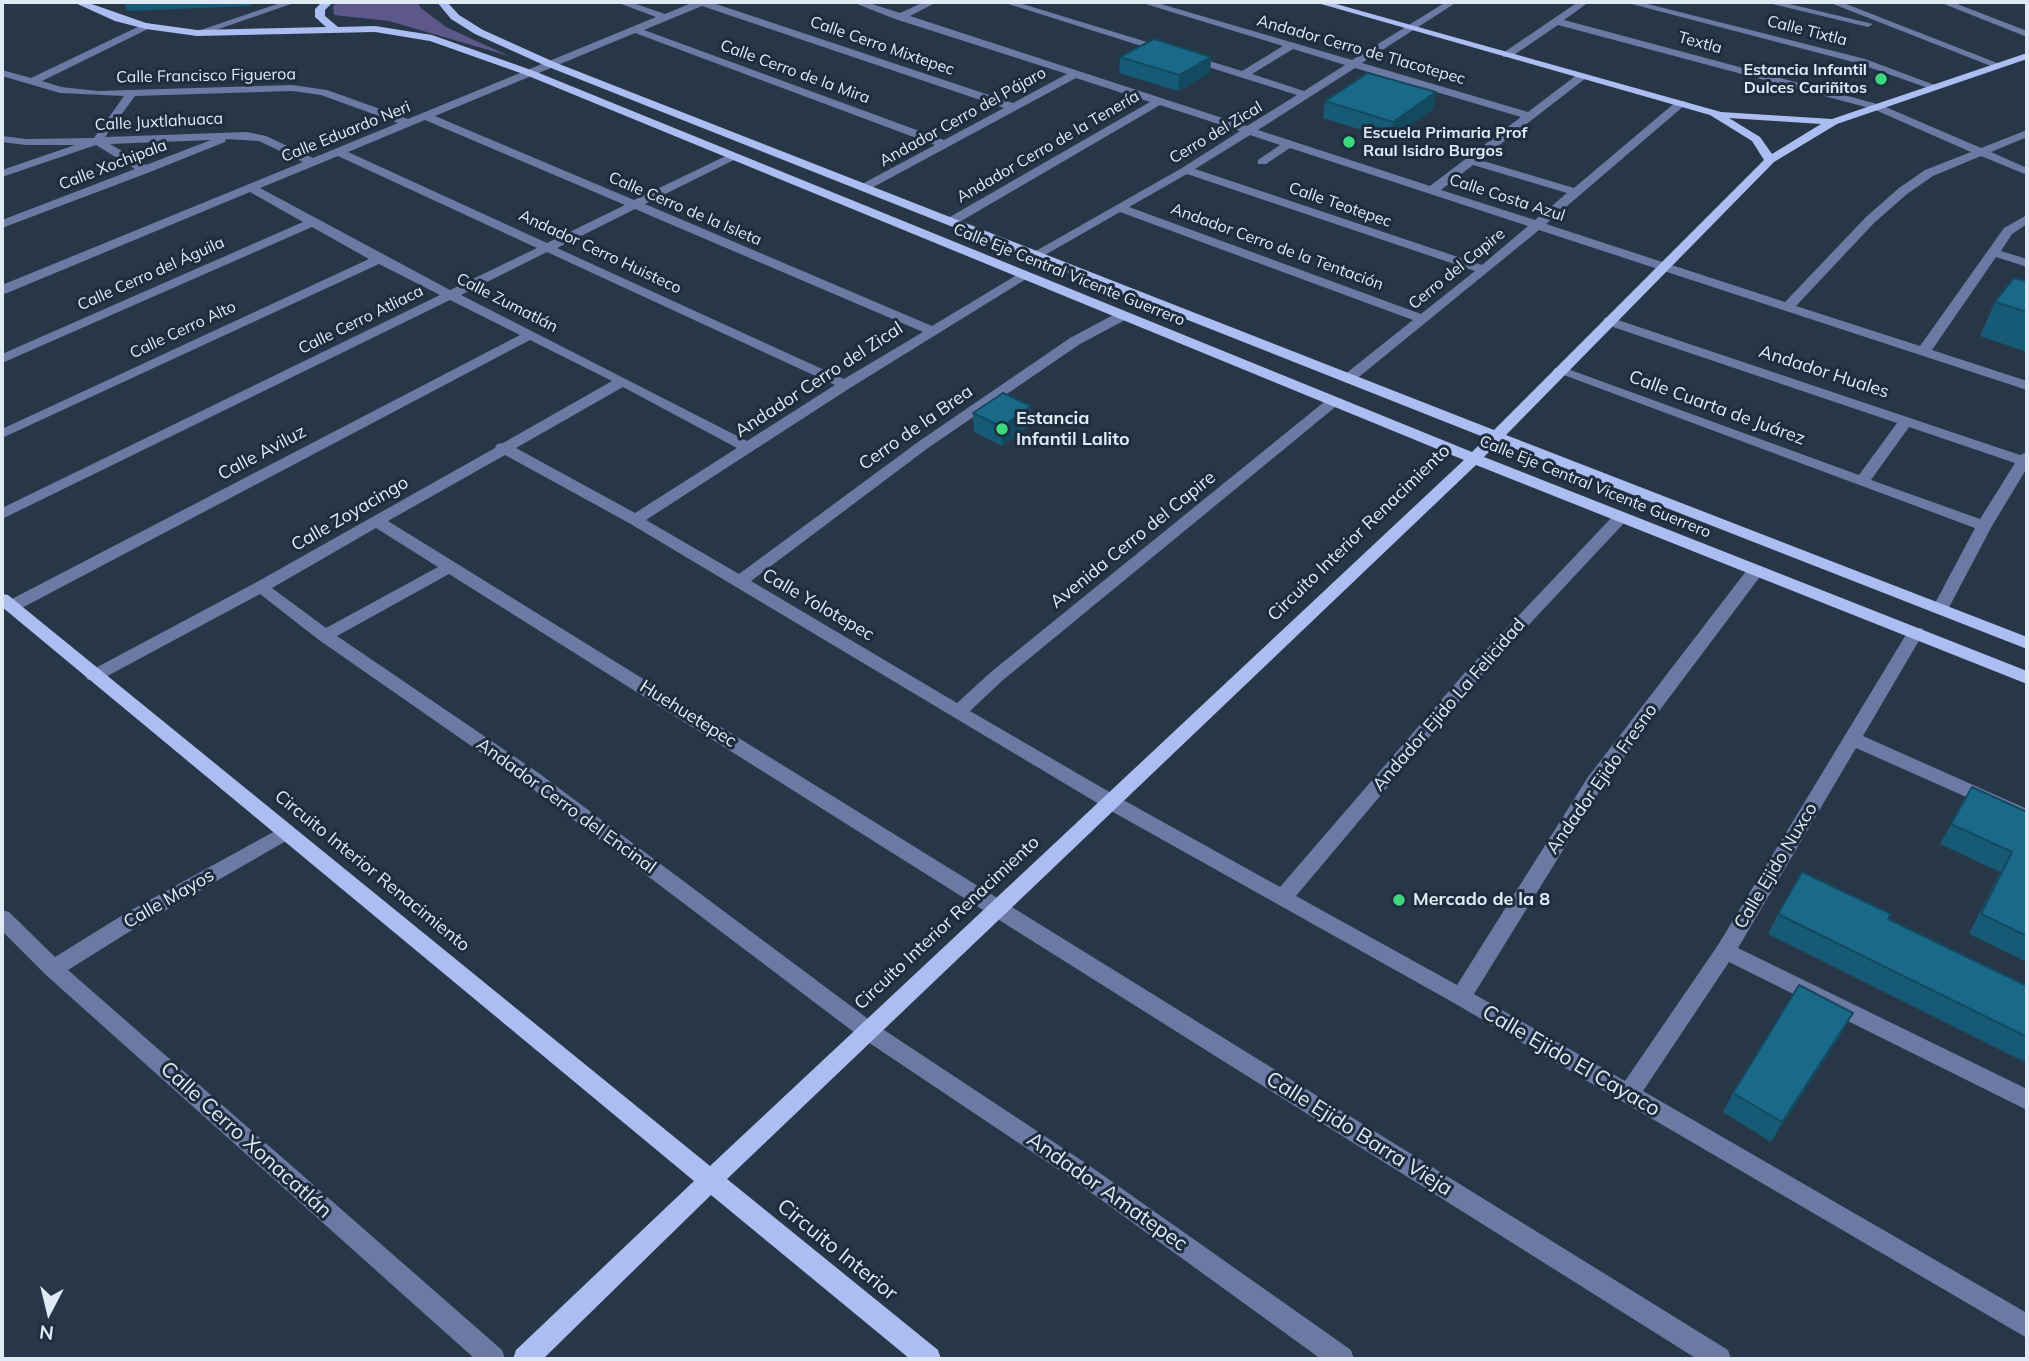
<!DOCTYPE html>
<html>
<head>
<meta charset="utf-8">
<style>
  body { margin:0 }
  #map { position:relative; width:2029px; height:1361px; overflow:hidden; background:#283748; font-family:Mulish,sans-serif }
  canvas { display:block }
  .frame { position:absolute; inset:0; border:4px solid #e0eaf5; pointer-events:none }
  .north { position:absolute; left:14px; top:1277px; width:70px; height:70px; -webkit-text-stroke:5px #1e2d3d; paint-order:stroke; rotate:187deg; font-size:19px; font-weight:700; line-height:28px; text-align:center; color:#e0eaf5 }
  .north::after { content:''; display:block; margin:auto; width:24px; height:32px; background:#e0eaf5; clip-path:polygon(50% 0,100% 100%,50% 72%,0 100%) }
</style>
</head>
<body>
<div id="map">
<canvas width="2029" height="1361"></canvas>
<div class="frame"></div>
<div class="north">N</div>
</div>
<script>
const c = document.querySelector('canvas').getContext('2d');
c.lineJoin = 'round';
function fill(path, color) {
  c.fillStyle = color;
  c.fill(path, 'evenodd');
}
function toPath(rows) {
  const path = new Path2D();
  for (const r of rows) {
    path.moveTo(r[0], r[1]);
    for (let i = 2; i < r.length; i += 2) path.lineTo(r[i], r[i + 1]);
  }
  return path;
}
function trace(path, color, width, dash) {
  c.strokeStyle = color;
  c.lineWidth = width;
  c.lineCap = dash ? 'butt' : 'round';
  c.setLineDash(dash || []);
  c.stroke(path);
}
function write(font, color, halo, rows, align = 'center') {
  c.font = font + ' Mulish,sans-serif';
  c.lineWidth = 6;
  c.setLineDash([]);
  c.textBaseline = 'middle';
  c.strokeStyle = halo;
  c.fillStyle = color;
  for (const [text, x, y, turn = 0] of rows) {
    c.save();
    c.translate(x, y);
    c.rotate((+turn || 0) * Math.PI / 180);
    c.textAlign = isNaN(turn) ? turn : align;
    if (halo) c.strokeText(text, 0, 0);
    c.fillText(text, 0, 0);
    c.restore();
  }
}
const green = toPath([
  [338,2,417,2,421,8,446,27,509,56,389,21,334,15,333,6]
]);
const minor = toPath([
  [283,2,297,2,201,35,192,33,283,2],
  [616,2,630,2,665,14,694,2,710,2,1013,103,1067,74,895,19,852,2,866,2,900,13,924,2,937,2,910,16,1247,126,1297,95,1002,2,1016,2,1242,71,1283,46,1139,2,1154,2,1352,60,1446,2,1457,2,1362,63,1528,112,1578,74,1586,74,1586,78,1480,160,1574,188,1677,101,1685,101,1685,105,1546,224,1785,302,1866,217,1899,188,1925,170,1971,152,1873,109,1558,25,1511,57,1503,57,1503,53,1578,2,1589,2,1564,20,1881,105,1981,148,2027,130,2027,137,1991,152,2027,168,2027,175,1981,156,1933,176,1907,194,1874,223,1796,306,1920,346,2004,228,2027,215,2027,224,2012,234,2001,251,2027,259,2027,267,1996,257,1932,350,2027,381,2027,390,1539,230,1354,381,1344,381,1344,375,1413,320,1120,212,1038,259,1028,259,1027,256,1182,168,1240,131,1160,105,956,224,948,224,948,218,1150,102,1076,78,866,191,862,190,862,184,935,145,635,33,435,116,634,200,730,154,738,154,738,158,645,204,932,326,1020,273,1030,273,1031,276,850,388,646,520,739,574,918,442,1070,338,1117,313,1127,313,1127,319,1080,344,928,448,751,581,957,703,991,672,1329,398,1339,398,1341,401,1339,404,1003,680,970,711,1118,797,1280,887,1468,669,1614,515,1626,515,1628,518,1626,521,1480,677,1296,896,1457,985,1588,777,1750,566,1762,566,1764,570,1762,574,1602,787,1474,994,1625,1081,1718,945,1910,628,1922,628,1924,632,1863,736,2027,809,2027,824,1856,748,1738,948,2027,1089,2027,1110,1729,962,1643,1091,2027,1313,2027,1338,1454,1003,1104,807,629,523,505,455,388,521,1728,1350,1731,1359,1697,1359,449,574,337,636,540,774,875,1024,1087,1164,1351,1350,1354,1359,1321,1359,1071,1178,859,1036,526,784,319,640,260,594,100,680,88,680,85,676,88,672,255,583,495,448,497,444,503,443,612,381,530,340,18,610,6,610,4,606,6,602,520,335,450,300,2,519,2,508,440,295,379,264,2,438,2,429,369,259,312,227,2,363,2,354,303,222,250,192,7,293,2,294,2,285,303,162,259,141,226,139,225,142,150,172,2,228,2,220,135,169,96,145,2,177,2,170,75,145,26,145,2,142,2,136,26,139,94,138,124,96,60,93,2,76,2,70,31,78,146,23,150,24,150,28,42,81,61,87,98,91,292,85,327,90,408,119,656,17,616,2],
  [702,6,1004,108,944,140,644,30,702,6],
  [1293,49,1345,65,1304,91,1252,74,1293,49],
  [1355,68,1521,117,1430,186,1258,130,1355,68],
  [292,91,321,95,398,123,313,158,266,136,247,132,105,137,135,96,292,91],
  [425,120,625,205,547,243,348,152,425,120],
  [1250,135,1280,145,1258,160,1258,164,1266,164,1290,148,1528,226,1482,265,1195,169,1250,135],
  [211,140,146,165,110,144,211,140],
  [338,156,537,248,450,290,260,188,338,156],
  [1473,165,1567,193,1535,220,1441,190,1473,165],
  [1187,174,1475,271,1421,314,1129,207,1187,174],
  [635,209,923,332,844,379,557,248,635,209],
  [547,252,835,385,747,441,461,295,547,252],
  [623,387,737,448,635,513,516,448,623,387],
  [376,528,438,567,326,628,272,588,376,528],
  [1624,2,1640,2,1865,59,1940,87,1931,89,1857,63,1624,2],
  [1764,2,1781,2,1873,24,1868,27,1764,2],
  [1828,2,1841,2,2005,66,1996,68,1828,2],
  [1939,2,1952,2,2027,31,2027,37,1939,2],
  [1609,317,2020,455,2027,452,2027,468,1992,526,1946,613,1940,614,1932,609,1975,528,1553,371,1555,368,1565,368,1859,475,1897,423,1604,324,1604,318,1609,317],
  [1909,427,2015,463,1980,519,1871,480,1909,427],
  [286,825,293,827,296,832,293,837,140,925,68,970,502,1350,505,1359,475,1359,46,975,2,931,2,910,9,912,55,957,126,913,286,825]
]);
const major = toPath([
  [73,2,86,2,146,23,197,30,326,27,315,17,315,9,322,2,333,2,325,10,325,16,338,27,375,26,432,35,534,71,1472,452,1486,438,546,66,475,34,451,19,437,2,447,2,459,15,483,30,554,62,1494,430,1764,160,1752,141,1710,115,1314,2,1329,2,1721,112,1832,119,2027,53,2027,59,1837,124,1774,162,1506,435,2027,637,2027,649,1498,442,1484,457,2027,671,2027,684,1476,465,727,1179,938,1350,941,1359,910,1359,711,1195,543,1359,513,1359,516,1350,694,1181,2,607,2,594,8,595,710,1166,1464,460,526,75,430,41,375,32,197,36,146,29,115,21,73,2],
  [1729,118,1821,124,1772,154,1760,137,1729,118]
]);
const wall = toPath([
  [124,2,254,2,250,6,127,11],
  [1120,57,1211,57,1210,73,1178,91,1119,73],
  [1436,92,1433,109,1391,139,1323,118,1325,101],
  [2027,282,2027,352,1980,336,1995,302],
  [1031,406,1031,425,1002,446,974,432,973,413],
  [1972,787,2027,812,2027,962,1969,934,2000,872,1940,844],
  [1778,914,1888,919,2027,986,2027,1063,1768,934],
  [1842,1033,1771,1142,1723,1112,1733,1093]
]);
const shadedWall = toPath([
  [1211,57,1210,73,1178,91,1179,75],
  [1436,92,1433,109,1391,139,1393,122],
  [1031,406,1031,425,1002,446,1002,427],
  [1853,1013,1842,1033,1771,1142,1782,1122]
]);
const building = toPath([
  [1154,39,1211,57,1179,75,1120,57,1154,39],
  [1368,73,1436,92,1393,122,1325,101,1368,73],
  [2014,278,2027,282,2027,312,1995,302,2014,278],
  [1003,393,1031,406,1002,427,973,413,1003,393],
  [1972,787,2027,812,2027,936,1981,914,2012,852,1951,824,1972,787],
  [1802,872,1891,914,1888,919,2027,986,2027,1037,1778,914,1802,872],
  [1799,985,1853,1013,1782,1122,1733,1093,1799,985]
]);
const markers = [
  [1881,79,7,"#3dd77e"],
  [1349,142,7,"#3dd77e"],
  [1002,429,7,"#3dd77e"],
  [1399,900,7,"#3dd77e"]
];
const farStreetnames = [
  ["Calle Tixtla",1807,31,14],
  ["Textla",1700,43,15],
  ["Calle Cerro Mixtepec",882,46,19],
  ["Andador Cerro de Tlacotepec",1361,50,16],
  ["Calle Cerro de la Mira",795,72,20],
  ["Calle Francisco Figueroa",206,76,-1],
  ["Andador Cerro del Pájaro",963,117,-29],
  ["Calle Juxtlahuaca",159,122,-3],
  ["Calle Eduardo Neri",346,132,-22],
  ["Cerro del Zical",1216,133,-31],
  ["Andador Cerro de la Tenería",1048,147,-30],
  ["Calle Xochipala",113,165,-21],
  ["Calle Costa Azul",1507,198,18],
  ["Calle Teotepec",1340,205,19],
  ["Calle Cerro de la Isleta",685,209,23],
  ["Andador Cerro de la Tentación",1277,247,20],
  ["Andador Cerro Huisteco",600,252,25],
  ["Cerro del Capire",1457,269,-39],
  ["Calle Cerro del Águila",151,274,-24],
  ["Calle Eje Central Vicente Guerrero",1069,275,22],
  ["Calle Zumatlán",507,303,27],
  ["Calle Cerro Atliaca",361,320,-26],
  ["Calle Cerro Alto",183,330,-25],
  ["Calle Eje Central Vicente Guerrero",1595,487,22]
];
const farPoinames = [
  ["Estancia Infantil",1867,70],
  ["Dulces Cariñitos",1867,88],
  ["Escuela Primaria Prof",1363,133,"left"],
  ["Raul Isidro Burgos",1363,151,"left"]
];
const streetNames = [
  ["Andador Huales",1824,372,18],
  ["Andador Cerro del Zical",819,380,-33],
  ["Calle Cuarta de Juárez",1717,408,20],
  ["Cerro de la Brea",916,428,-35],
  ["Calle Aviluz",262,453,-28],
  ["Calle Zoyacingo",350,514,-30],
  ["Circuito Interior Renacimiento",1359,533,-44],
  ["Avenida Cerro del Capire",1133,540,-39],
  ["Calle Yolotepec",818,605,30],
  ["Andador Ejido La Felicidad",1449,705,-49],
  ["Huehuetepec",688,714,32],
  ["Andador Ejido Fresno",1602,779,-55],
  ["Andador Cerro del Encinal",566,806,36],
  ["Calle Ejido Nuxco",1776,866,-59],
  ["Circuito Interior Renacimiento",372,871,39],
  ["Calle Mayos",169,899,-30],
  ["Circuito Interior Renacimiento",947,923,-43]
];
const poiNames = [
  ["Estancia",1016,419],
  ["Infantil Lalito",1016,440],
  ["Mercado de la 8",1413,900]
];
const nearStreetnames = [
  ["Calle Ejido El Cayaco",1571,1061,30],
  ["Calle Ejido Barra Vieja",1359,1134,32],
  ["Calle Cerro Xonacatlán",246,1140,42],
  ["Andador Amatepec",1107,1192,35],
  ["Circuito Interior",837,1250,39]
];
fill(green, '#5e578a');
fill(minor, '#6b79a3');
fill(major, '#acbef1');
fill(wall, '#175a76');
fill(shadedWall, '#134a60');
fill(building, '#1b6989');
trace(building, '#134a60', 2);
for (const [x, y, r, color] of markers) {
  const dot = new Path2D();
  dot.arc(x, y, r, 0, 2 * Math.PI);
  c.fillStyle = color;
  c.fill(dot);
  trace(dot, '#1e2d3d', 2.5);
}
write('16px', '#e0eaf5', '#1e2d3d', farStreetnames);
write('bold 16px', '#e0eaf5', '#1e2d3d', farPoinames, 'right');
write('18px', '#e0eaf5', '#1e2d3d', streetNames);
write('bold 18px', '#e0eaf5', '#1e2d3d', poiNames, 'left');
write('21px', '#e0eaf5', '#1e2d3d', nearStreetnames);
</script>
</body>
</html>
